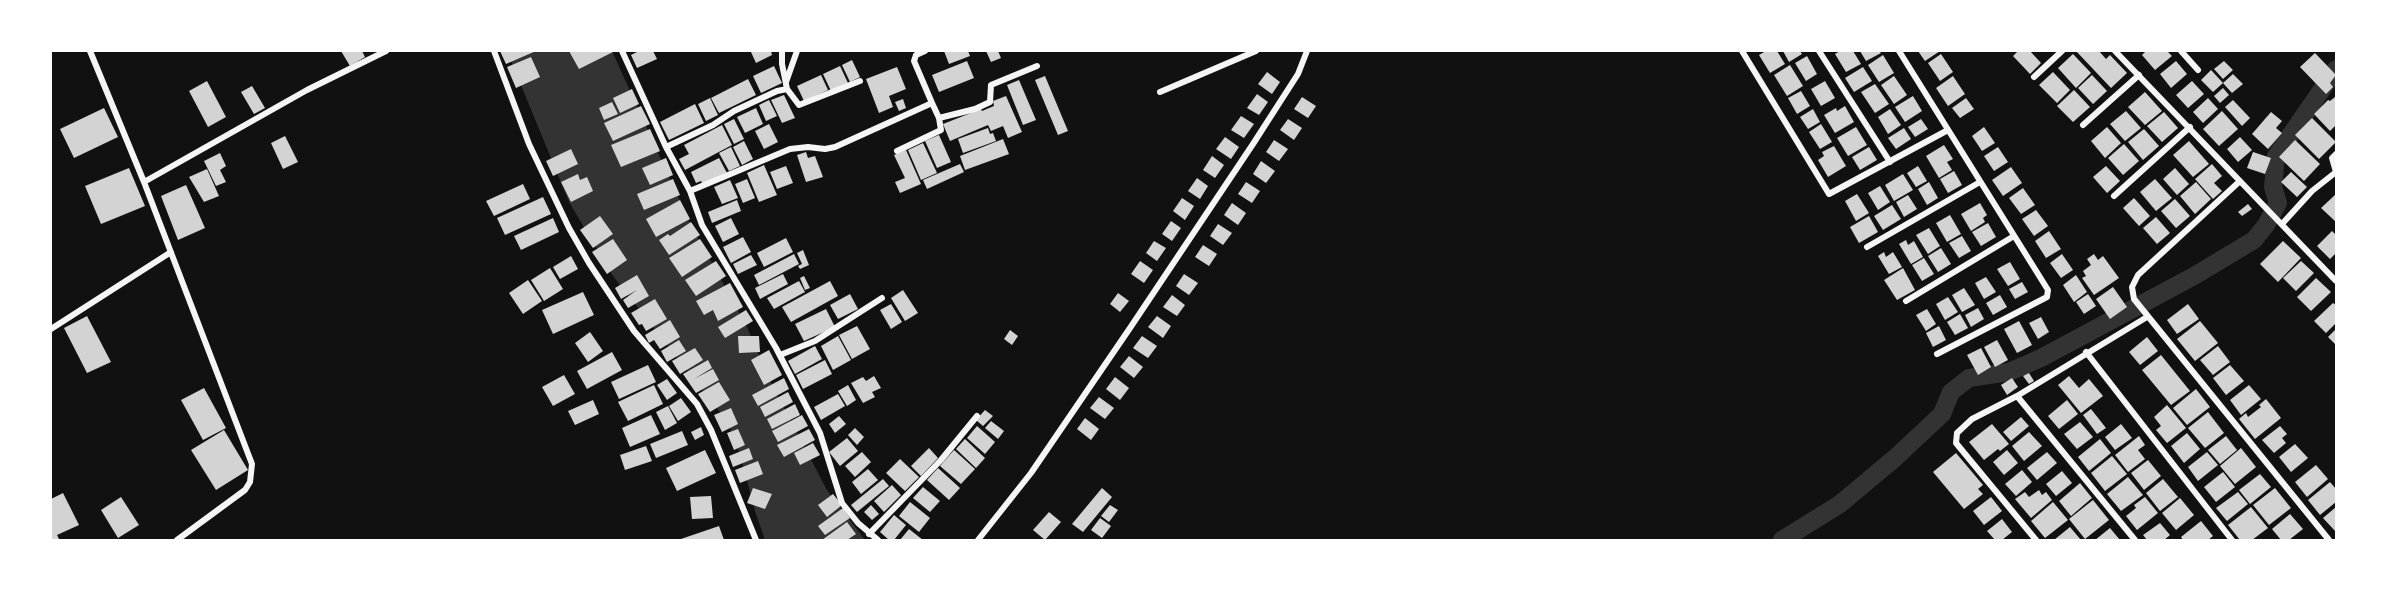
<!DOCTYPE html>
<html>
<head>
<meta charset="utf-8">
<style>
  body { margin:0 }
  #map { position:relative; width:2387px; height:591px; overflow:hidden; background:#111; font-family:"Space Grotesk",sans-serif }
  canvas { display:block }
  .frame { position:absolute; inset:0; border:52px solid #fff; pointer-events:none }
</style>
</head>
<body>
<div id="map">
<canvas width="2387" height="591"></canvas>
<div class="frame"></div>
</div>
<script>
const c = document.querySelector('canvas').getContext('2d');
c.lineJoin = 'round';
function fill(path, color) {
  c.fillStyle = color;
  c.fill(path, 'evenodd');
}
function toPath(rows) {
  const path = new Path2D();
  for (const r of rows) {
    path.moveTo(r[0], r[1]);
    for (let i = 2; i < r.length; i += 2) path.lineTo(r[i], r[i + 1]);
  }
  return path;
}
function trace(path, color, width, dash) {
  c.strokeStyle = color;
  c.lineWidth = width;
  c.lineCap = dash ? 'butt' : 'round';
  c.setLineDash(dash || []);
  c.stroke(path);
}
const water = toPath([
  [507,51,612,51,689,221,747,327,772,385,827,490,865,540,765,540,755,511,740,454,727,421,613,276,569,202]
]);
const canal = toPath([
  [1782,540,1840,504,1895,458,1942,414,1951,392,1969,378,2009,372,2041,358,2194,276,2254,240,2266,225,2278,203,2273,187,2276,156,2336,69]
]);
const building = toPath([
  [341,51,362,51,365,57,350,66],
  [500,51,536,51,506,64],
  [569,51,615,51,579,69],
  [639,51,653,51,657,59,637,68,631,55],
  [754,51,771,51,772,55,756,63,751,52],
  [944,51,968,51,970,56,949,64],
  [986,51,998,51,1001,58,991,62],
  [1766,51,1777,51,1785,64,1770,73,1759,55],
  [1783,51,1800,51,1802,54,1789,62],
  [1840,51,1853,51,1861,64,1846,72,1835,54],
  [1860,51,1879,51,1881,53,1866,61],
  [1918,51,1940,51,1925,61],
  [2018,51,2030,51,2041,63,2030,74,2013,56],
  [2076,51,2099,51,2106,59,2110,55,2127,73,2111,88],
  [2146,51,2167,51,2172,56,2155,70,2142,55],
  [2315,53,2336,75,2330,83,2333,87,2326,94,2300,67],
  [1941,54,1953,72,1940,81,1928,63],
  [2073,54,2091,73,2076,88,2058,68],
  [1883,55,1894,73,1879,82,1868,65],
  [1807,56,1817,74,1806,81,1795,63],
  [531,57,540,77,516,88,507,67],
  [852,60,860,77,850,82,842,65],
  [967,61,974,78,939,92,932,75],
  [2176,61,2187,74,2171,88,2160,74],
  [2224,61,2233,70,2223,79,2214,69],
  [1790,65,1803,86,1787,96,1774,75],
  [774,66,782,83,761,93,753,76],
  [840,66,848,83,831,91,823,74],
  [897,67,906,89,889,96,893,107,879,113,866,79],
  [1863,67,1872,81,1854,92,1845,78],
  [2211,70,2223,83,2233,74,2243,84,2232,93,2223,83,2213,92,2201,80],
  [1267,72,1280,82,1272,94,1258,84],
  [2053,72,2070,90,2057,103,2039,85],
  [821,75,828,90,804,101,797,86],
  [2092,75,2107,91,2093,104,2078,88],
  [1045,76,1068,131,1058,135,1035,80],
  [1894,76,1907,95,1894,104,1881,85],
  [1953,76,1965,94,1948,106,1936,88],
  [748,79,756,95,719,113,711,98],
  [1019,80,1036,120,1023,125,1007,85],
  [207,81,226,117,208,127,189,91],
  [1825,81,1835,98,1821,106,1811,89],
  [2192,81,2204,94,2188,108,2176,95],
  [1875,84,1889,104,1875,113,1861,92],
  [252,86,265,108,254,114,241,92],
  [2223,88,2229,95,2220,103,2214,96],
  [632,89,639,104,620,113,613,98],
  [2074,90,2090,107,2073,122,2057,106],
  [1801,91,1810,106,1797,114,1788,98],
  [2145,92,2162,111,2145,125,2128,107],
  [1257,94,1268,102,1259,115,1247,108],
  [784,95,795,118,782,123,771,100],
  [1006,96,1022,132,1008,138,1003,126,991,131,988,125,950,141,943,124,981,109,982,111,994,106,993,101],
  [1913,96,1922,111,1905,122,1895,107],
  [1302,97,1316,106,1308,118,1294,109],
  [2335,97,2336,125,2330,131,2314,114,2328,100,2330,101],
  [710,98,718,115,706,121,698,104],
  [1966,98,1974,109,1960,118,1952,108],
  [2208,98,2218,109,2203,123,2193,112],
  [903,99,906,108,899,111,895,102],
  [769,100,777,116,766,121,759,105],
  [2233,100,2250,118,2242,126,2225,107],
  [612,102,618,114,604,120,599,108],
  [695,104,704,123,669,140,660,122],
  [641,106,650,124,613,141,604,123],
  [1845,106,1854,122,1835,133,1824,115,1836,108,1837,111],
  [104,108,118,137,74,158,60,129],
  [756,108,763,124,745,133,737,117],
  [1813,109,1820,122,1808,129,1800,117],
  [1890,109,1901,125,1888,134,1878,117],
  [2126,111,2141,128,2125,141,2110,124],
  [2222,111,2238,129,2219,146,2203,129],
  [2164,112,2178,128,2162,142,2147,126],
  [2271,112,2282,121,2276,128,2282,133,2268,149,2252,134],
  [1241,116,1254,124,1244,138,1231,130],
  [2312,118,2336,142,2319,159,2295,135],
  [734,119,744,139,734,144,724,124],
  [1288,119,1302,128,1294,140,1280,130],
  [1921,119,1928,129,1915,137,1908,127],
  [769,124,778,142,764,149,755,131],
  [1821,124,1832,142,1820,149,1809,132],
  [722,125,732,145,685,170,679,159,689,154,684,145],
  [1856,127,1867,145,1848,156,1837,138],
  [1984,127,1995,143,1982,151,1972,136],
  [2107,127,2121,143,2105,158,2091,141],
  [988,128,990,134,993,133,996,141,963,153,958,139],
  [1904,128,1911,139,1896,149,1888,138],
  [650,129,660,151,621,167,611,145],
  [2144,129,2159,146,2143,160,2128,142],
  [939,135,951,162,937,168,925,141],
  [285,136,298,162,283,169,271,143],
  [1225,137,1239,147,1231,159,1216,149],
  [2240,137,2252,150,2238,162,2227,149],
  [1003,139,1009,154,965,170,960,156],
  [1274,140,1288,149,1279,161,1266,152],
  [2295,140,2320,164,2304,181,2279,157],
  [744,141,753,159,742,165,733,147],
  [2189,141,2209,164,2193,177,2173,155],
  [923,143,937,173,921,180,908,150],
  [2124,144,2139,161,2123,175,2108,158],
  [1944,145,1953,159,1947,162,1952,170,1939,178,1926,156],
  [1834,146,1846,166,1828,177,1818,160,1824,156,1822,152],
  [731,147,740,166,729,171,719,153],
  [1869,147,1877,160,1860,170,1852,157],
  [1998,147,2008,162,1994,171,1984,156],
  [571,149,578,164,553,176,546,161],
  [906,150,921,184,900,193,895,182,905,178,894,155],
  [806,152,808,158,815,156,823,177,806,182,797,155],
  [2253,152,2271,158,2265,174,2247,168],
  [220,153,226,166,220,170,226,182,216,186,204,161],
  [1212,156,1224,165,1215,178,1203,170],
  [666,158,673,175,650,185,642,168],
  [719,158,727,173,703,185,701,181,696,183,691,172],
  [1261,161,1275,171,1266,183,1253,174],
  [960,164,964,172,927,189,923,180],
  [2212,164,2222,176,2214,183,2222,191,2213,199,2195,179],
  [764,165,777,195,759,202,747,173],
  [786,166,793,183,777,189,770,172],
  [1918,166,1927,181,1916,187,1907,173],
  [2106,166,2120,181,2107,193,2093,177],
  [2011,167,2022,183,2003,196,1992,180],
  [129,168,145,206,101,224,85,186],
  [2175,168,2189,184,2177,195,2163,179],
  [207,169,219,196,204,202,189,177],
  [1954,171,1962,185,1948,193,1940,179],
  [2291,172,2307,187,2297,197,2281,182],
  [578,174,580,180,587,177,593,191,571,202,561,182],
  [1903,174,1913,190,1894,201,1885,185],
  [1197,178,1208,186,1200,199,1188,191],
  [673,179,680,195,644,210,637,194],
  [747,179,755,198,743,203,735,184],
  [2155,179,2172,198,2156,211,2140,192],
  [730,180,738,198,722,204,714,187],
  [1246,182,1260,191,1252,203,1238,194],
  [1929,182,1938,198,1927,205,1918,189],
  [2196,182,2211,199,2195,214,2180,196],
  [523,184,530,199,494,216,486,201],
  [186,185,205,228,178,240,161,196],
  [1880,186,1890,202,1878,210,1868,193],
  [2023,188,2035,205,2021,214,2009,198],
  [1857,194,1869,213,1856,221,1845,201],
  [2336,194,2336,222,2321,208],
  [1908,195,1917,209,1904,217,1896,202],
  [543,197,551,214,505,235,497,218],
  [1182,198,1194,206,1185,220,1173,211],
  [2134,198,2150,216,2139,226,2123,208],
  [2175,199,2190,216,2176,228,2161,211],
  [680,200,690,219,656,237,646,219],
  [737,200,741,211,712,223,708,212],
  [1232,203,1246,213,1238,225,1224,215],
  [1980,203,1987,215,1983,218,1985,222,1971,231,1961,214],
  [2248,204,2252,209,2242,216,2238,212],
  [1892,205,1901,219,1883,230,1874,216],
  [2036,210,2048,226,2034,236,2022,219],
  [1950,215,1961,234,1947,242,1936,223],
  [600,216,613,234,593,248,580,230],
  [1869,216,1878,232,1859,243,1850,227],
  [2156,217,2170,233,2157,244,2143,228],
  [553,218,559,232,521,250,514,236],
  [731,218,739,234,723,242,715,226],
  [1171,221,1181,228,1172,241,1162,234],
  [691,222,700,235,669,255,659,240,668,234,670,236],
  [1988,223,1996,237,1981,246,1972,232],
  [1218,224,1232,233,1223,245,1210,236],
  [1929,228,1940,246,1928,254,1916,235],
  [2049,231,2061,249,2046,258,2035,241],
  [2332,231,2336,235,2336,253,2330,259,2317,246],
  [1962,236,1971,251,1959,258,1949,243],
  [743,237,751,252,731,263,723,247],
  [786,238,793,252,764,267,757,253],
  [613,239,627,260,607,274,592,252],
  [700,239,712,257,682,277,669,258],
  [1906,240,1908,245,1914,241,1923,257,1911,264,1899,244],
  [1154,241,1166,248,1157,261,1146,253],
  [2283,241,2301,258,2278,282,2260,264],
  [1203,245,1217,254,1209,266,1195,257],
  [1941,248,1951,264,1938,272,1928,256],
  [803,250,809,265,800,269,798,266,802,264,797,253],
  [1884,252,1886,257,1893,252,1902,267,1889,274,1878,256],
  [794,254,799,264,759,285,754,275],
  [2062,254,2073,270,2061,278,2050,263],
  [2094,254,2098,260,2103,256,2119,278,2094,295,2082,278,2086,276,2083,271,2091,265,2087,259],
  [751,255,757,265,738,274,733,264],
  [571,256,578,269,560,279,553,267],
  [1924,258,1934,274,1922,281,1912,265],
  [716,261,726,276,696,296,685,280],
  [1140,261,1153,270,1144,283,1131,274],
  [2301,261,2314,273,2296,291,2283,278],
  [2010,262,2020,279,2008,286,1997,269],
  [550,268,563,289,544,301,531,280],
  [1903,268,1915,290,1897,300,1884,280],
  [783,274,788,284,760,299,755,288],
  [1184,274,1198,283,1189,295,1176,286],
  [637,275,649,296,628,308,623,300,637,290,621,299,615,288],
  [2076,275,2087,292,2074,302,2063,285],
  [804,276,810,288,805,290,800,278],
  [1986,277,1996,292,1984,299,1975,283],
  [2316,278,2331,292,2311,311,2297,297],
  [528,280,542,301,523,314,509,293],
  [799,281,805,292,774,309,767,298],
  [830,281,838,296,791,322,782,307],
  [2022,282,2028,292,2015,299,2009,289],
  [730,283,743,307,718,321,713,310,704,315,696,301],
  [2113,287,2127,307,2110,319,2096,299],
  [1964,288,1975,305,1962,312,1952,295],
  [903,290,918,313,905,321,891,298],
  [583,292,594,315,553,334,542,310],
  [1118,293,1129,301,1120,312,1110,304],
  [850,294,858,309,838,319,830,305],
  [2088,294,2096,306,2084,314,2076,302],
  [1172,295,1185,305,1177,316,1163,307],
  [2000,295,2007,307,1993,315,1986,303],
  [1948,297,1958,312,1945,320,1936,304],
  [655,299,667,319,646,331,642,324,639,325,631,313],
  [2333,303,2336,305,2336,323,2326,333,2314,321],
  [891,304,902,322,891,329,880,310],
  [2188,304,2199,319,2177,334,2167,320],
  [1978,308,1984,319,1971,327,1965,315],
  [826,309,835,327,804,341,795,324],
  [1927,309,1936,324,1926,331,1916,315],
  [746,310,753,321,725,338,718,327],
  [1960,314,1968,328,1955,335,1947,322],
  [87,316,111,362,87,373,64,328],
  [1157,316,1171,326,1163,338,1148,327],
  [2041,317,2049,332,2038,339,2029,323],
  [670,320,680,337,660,349,654,340,649,343,645,335],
  [2019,321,2032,345,2017,353,2004,329],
  [2200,321,2218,343,2195,361,2177,339],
  [857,326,870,349,852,359,839,335],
  [1939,326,1946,340,1933,347,1926,333],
  [2336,329,2336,345,2328,337],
  [1010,330,1018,336,1012,345,1004,339],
  [590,332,603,351,588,362,575,343],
  [738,336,759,336,760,352,739,353],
  [838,336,851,360,833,370,821,346],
  [1142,336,1157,346,1148,358,1133,348],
  [2147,337,2158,351,2140,365,2129,352],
  [679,340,686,351,667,362,661,351],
  [1997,340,2008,360,1995,367,1984,347],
  [815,346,822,359,795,374,788,361],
  [2218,346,2230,362,2213,375,2200,360],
  [695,348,703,360,680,374,672,361],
  [1981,348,1991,367,1978,375,1967,355],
  [769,350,782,375,764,385,751,360],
  [612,352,622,370,587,389,577,371],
  [2161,355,2190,391,2171,405,2142,370],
  [1129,356,1143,367,1134,378,1120,367],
  [708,360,712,368,694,379,713,369,719,380,696,393,683,374],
  [825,360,832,374,803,389,796,375],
  [648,365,656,382,619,399,611,382],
  [2230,365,2244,381,2226,395,2213,378],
  [2029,373,2034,381,2029,384,2023,376],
  [564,375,575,394,553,406,542,387],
  [874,376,881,388,872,392,875,397,863,403,851,383,863,377,866,381],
  [2069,376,2079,388,2089,379,2103,396,2081,413,2058,385],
  [1115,377,1129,388,1120,400,1106,389],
  [784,378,789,389,758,406,752,395],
  [2012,378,2018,387,2007,395,2001,385],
  [667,379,677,393,667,400,657,385],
  [719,382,730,400,710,412,698,394],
  [654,385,663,404,628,421,618,402],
  [848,385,856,400,847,406,838,391],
  [2249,385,2261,399,2241,415,2230,400],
  [204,388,226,428,203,440,181,400],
  [2196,389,2210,407,2187,425,2173,408],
  [788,392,793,402,765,417,760,407],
  [838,394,845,406,821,420,814,407],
  [1099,397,1114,408,1105,419,1090,408],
  [681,398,691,412,678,421,669,406],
  [2266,399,2281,418,2255,439,2239,419,2246,413,2248,417,2261,407,2259,405],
  [593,400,599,414,575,425,568,411],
  [2067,400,2078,414,2059,429,2048,416],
  [795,404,800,415,772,429,767,419],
  [2167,405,2186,428,2167,443,2156,430,2161,426,2154,417],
  [668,406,677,423,665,430,656,412],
  [731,408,738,424,722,432,714,415],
  [2091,409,2106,428,2097,434,2083,415],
  [985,410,993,416,983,426,976,420],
  [2208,412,2224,433,2205,448,2188,428],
  [651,415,660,434,630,447,622,428],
  [802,415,808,426,778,442,772,431],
  [839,416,846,424,835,433,829,424],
  [2021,417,2029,426,2011,441,2003,432],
  [1085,418,1099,429,1091,440,1077,429],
  [991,421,1004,431,998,439,985,428],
  [2080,422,2093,437,2077,449,2064,434],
  [1992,424,2009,444,2000,451,1998,449,1984,460,1969,442],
  [2121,424,2132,438,2115,450,2105,437],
  [977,426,995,442,985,454,967,438],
  [2280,426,2287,434,2282,438,2286,443,2274,453,2262,440],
  [701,427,704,435,695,440,691,432],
  [855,428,864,437,857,445,848,435],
  [738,429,745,445,734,450,727,433],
  [809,429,815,440,784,457,777,445],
  [224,430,248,470,216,490,191,450],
  [682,431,688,445,656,458,650,444],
  [2029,432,2042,446,2024,461,2012,446],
  [2187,433,2200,449,2184,463,2171,446],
  [2139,436,2145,445,2138,450,2145,459,2128,472,2115,455],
  [2226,436,2237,450,2220,464,2208,450],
  [847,438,858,451,840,466,829,452],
  [965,439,985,458,976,468,956,449],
  [2100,439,2111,453,2089,471,2078,457],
  [813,443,820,455,800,465,794,453],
  [2295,444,2308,458,2291,472,2279,457],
  [646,446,652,461,625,470,620,455],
  [749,448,753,459,733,467,729,456],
  [929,448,938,458,921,476,911,466],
  [2241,448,2256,467,2235,484,2220,466],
  [705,450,716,473,677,491,666,468],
  [954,450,975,469,961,484,940,466],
  [2007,450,2018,463,2004,475,1993,462],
  [862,452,871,462,855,477,845,466],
  [2047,452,2057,463,2037,480,2027,468],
  [2207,452,2218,465,2198,481,2188,467],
  [1956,453,1983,485,1978,489,1983,494,1964,509,1933,472],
  [2112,456,2127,474,2105,491,2091,473],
  [900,459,919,477,905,491,886,473],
  [2148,460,2161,476,2144,490,2131,473],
  [758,461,763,474,740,483,735,470],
  [2316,465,2328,479,2307,497,2295,482],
  [938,468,960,488,949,500,927,480],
  [868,469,878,480,861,494,852,482],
  [2022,470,2032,482,2016,496,2005,484],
  [2062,471,2072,483,2056,496,2046,484],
  [2223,472,2235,487,2216,502,2204,487],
  [2260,474,2271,487,2250,504,2239,490],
  [2128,477,2143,495,2121,511,2107,494],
  [883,479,889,486,857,512,851,505],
  [2163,479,2178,497,2160,511,2146,493],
  [2330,482,2336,489,2336,502,2320,515,2308,500],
  [2080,483,2092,498,2071,516,2059,501],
  [892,485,901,495,884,512,874,501],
  [923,487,940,501,930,512,913,498],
  [753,488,772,494,765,509,747,503],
  [1102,488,1112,497,1083,532,1072,524],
  [2275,488,2291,508,2269,525,2253,505],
  [2039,490,2042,495,2046,492,2052,500,2031,518,2015,499,2025,492,2029,497],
  [2238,492,2248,504,2227,521,2216,508],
  [63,493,79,525,57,535,59,539,51,540,51,499],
  [833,494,842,505,827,517,818,505],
  [711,496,713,518,692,519,690,497],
  [121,497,139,525,118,538,101,510],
  [1991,497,2002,511,1984,525,1973,511],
  [2145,497,2158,513,2137,530,2126,516,2136,508,2134,505],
  [2180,498,2194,515,2176,530,2162,513],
  [2093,500,2109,520,2085,539,2069,519],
  [910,502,930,518,919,532,899,516],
  [2053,502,2068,520,2045,538,2031,521],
  [871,505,879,514,872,520,864,512],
  [1110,505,1118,510,1109,522,1101,516],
  [2251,507,2268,528,2252,540,2240,540,2228,525],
  [2336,507,2336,532,2323,518],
  [843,508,850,518,825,535,818,526],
  [1049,512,1061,522,1045,540,1033,530],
  [2290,514,2303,529,2289,540,2281,540,2272,529],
  [894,515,906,525,894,540,889,540,880,532],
  [1100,518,1111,526,1102,538,1091,530],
  [2002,519,2012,532,2002,540,1995,540,1987,531],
  [2201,521,2213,536,2208,540,2183,540,2181,537],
  [847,522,856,534,847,540,822,540],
  [2160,523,2170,535,2164,540,2147,540,2143,535],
  [719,526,724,540,678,540],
  [2070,527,2081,540,2054,540],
  [2110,528,2120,540,2095,540],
  [909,529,923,540,900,540]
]);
const minor = toPath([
  [90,51,144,182,252,464,250,482,245,490,177,540],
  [494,51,529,144,569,228,589,263,634,331,697,404,711,430,756,540],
  [622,51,666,147,690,191,702,225,776,348,820,433,842,503,858,523,878,540],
  [782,51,782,64,787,89],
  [1742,51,1829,194,1948,130],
  [1819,51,1890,162],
  [1899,51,2048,290,2047,297,1937,354],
  [2115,51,2336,281],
  [2181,51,2198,70],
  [2034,77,2062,51],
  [786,82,797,51],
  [1160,92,1256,51],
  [932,103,939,118,975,109,990,102,991,85,1037,66],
  [2083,125,2139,75],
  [666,147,713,125,734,111,777,91,787,89,799,105,860,81],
  [897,151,941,130,939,118],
  [2336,172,2332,158,2336,154],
  [2240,181,2138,275,2132,287,2134,299,2329,540],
  [144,182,307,90,386,51],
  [690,191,790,149,808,147,825,149,835,147,932,103,914,61,916,55,925,51],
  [2114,196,2190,127],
  [2282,224,2312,191,2336,172],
  [1867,247,1980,182],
  [1906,301,2014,236],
  [51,329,171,252],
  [2086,352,2232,540],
  [780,355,815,341,882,298],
  [2017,396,2135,540],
  [869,534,941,460,977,416],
  [978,540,1031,473,1130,328,1253,144,1298,74,1307,51],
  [2036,540,1956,443,1957,433,1972,419,2017,396,2147,317]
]);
fill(water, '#333');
trace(canal, '#333', 18);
fill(building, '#d3d3d3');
trace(minor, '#f5f5f5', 6);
</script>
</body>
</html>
